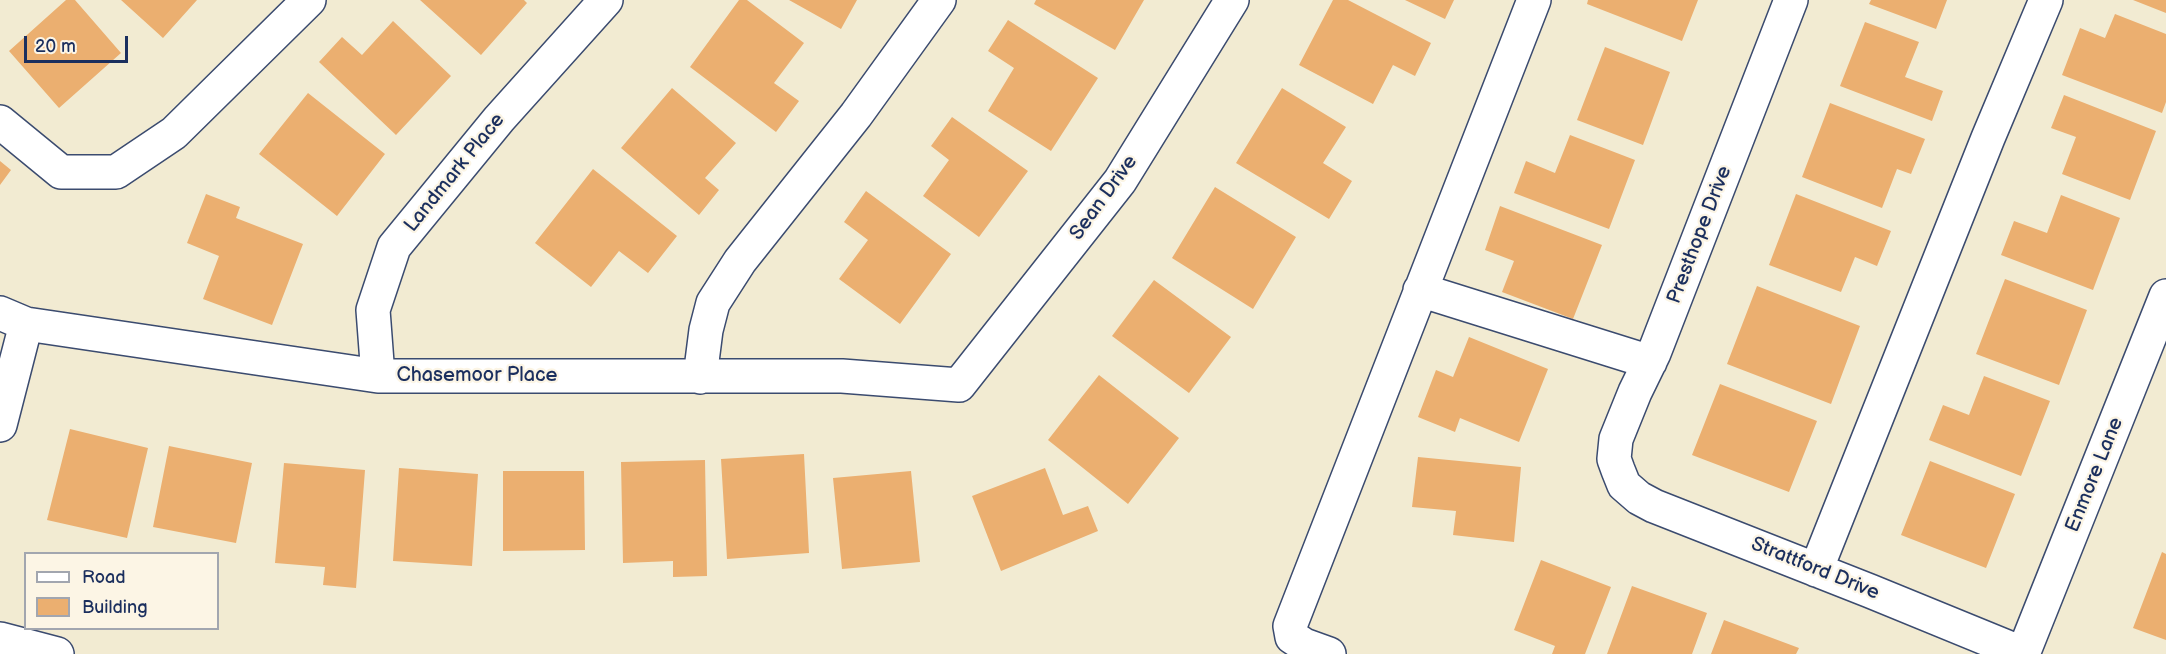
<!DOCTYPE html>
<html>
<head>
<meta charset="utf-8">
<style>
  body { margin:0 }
  #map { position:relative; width:2166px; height:654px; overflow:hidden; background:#f2ebd2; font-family:"Balsamiq Sans",sans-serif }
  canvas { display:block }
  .legend { position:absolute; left:24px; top:552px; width:195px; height:78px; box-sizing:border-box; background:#fcf5e5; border:2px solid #a2a6af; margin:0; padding:8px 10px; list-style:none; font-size:18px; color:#1b2f5e }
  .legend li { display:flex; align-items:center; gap:12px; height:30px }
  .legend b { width:30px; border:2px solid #a2a6af }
  .scale { position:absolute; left:24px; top:36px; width:104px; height:27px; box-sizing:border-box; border:3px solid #1b2f5e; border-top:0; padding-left:8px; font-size:18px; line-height:21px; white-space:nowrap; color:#1b2f5e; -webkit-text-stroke:4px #fcf5e5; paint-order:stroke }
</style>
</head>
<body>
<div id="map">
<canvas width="2166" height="654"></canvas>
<ul class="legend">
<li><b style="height:8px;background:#fff"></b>Road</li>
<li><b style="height:16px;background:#ebaf70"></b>Building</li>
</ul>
<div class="scale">20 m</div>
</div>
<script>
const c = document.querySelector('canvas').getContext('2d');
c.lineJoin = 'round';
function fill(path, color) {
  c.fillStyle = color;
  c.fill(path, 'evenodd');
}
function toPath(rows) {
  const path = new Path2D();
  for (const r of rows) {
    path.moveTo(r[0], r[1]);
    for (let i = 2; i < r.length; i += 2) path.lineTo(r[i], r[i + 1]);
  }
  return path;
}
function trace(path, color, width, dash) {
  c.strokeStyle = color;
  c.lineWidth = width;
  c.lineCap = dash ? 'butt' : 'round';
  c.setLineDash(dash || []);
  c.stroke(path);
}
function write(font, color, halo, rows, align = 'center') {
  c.font = font + ' "Balsamiq Sans",sans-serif';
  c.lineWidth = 4.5;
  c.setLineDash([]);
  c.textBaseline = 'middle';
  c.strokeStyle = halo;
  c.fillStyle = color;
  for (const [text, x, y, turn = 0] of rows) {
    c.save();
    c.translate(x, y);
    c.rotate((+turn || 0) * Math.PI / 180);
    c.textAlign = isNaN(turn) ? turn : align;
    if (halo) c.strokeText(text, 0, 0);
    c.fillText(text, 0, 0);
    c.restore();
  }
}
const building = toPath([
  [66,0,75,0,121,53,59,108,9,51],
  [121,0,197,0,163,38],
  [420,0,524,0,527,3,481,55],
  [739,0,747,0,804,43,774,83,799,101,776,132,690,67],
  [789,0,857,0,841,29],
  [1036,0,1144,0,1115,50,1034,4],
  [1333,0,1348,0,1431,43,1415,76,1393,65,1373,104,1299,65],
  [1405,0,1454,0,1445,19],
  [1588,0,1698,0,1682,41,1587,4],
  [1871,0,1947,0,1936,29,1869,4],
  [2133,0,2166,0,2166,13],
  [2115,14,2166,34,2166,102,2162,113,2062,75,2080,28,2105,38],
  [1008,20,1098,78,1051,151,988,111,1014,68,988,51],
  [393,21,451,76,396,135,319,62,342,37,362,55],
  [1865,22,1919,42,1905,77,1943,91,1932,121,1840,86],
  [1605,47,1670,72,1643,145,1577,120],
  [672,88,736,143,705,178,719,190,699,215,621,148],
  [1282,88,1346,127,1323,163,1352,181,1329,219,1236,163],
  [308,93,385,154,337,216,259,154],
  [2064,95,2156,131,2130,200,2062,174,2076,137,2051,128],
  [1830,103,1925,139,1911,174,1897,169,1882,208,1802,177],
  [952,117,1028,171,979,237,923,196,949,160,931,146],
  [1570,135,1635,160,1609,229,1514,193,1526,161,1555,173],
  [0,161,11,170,0,185],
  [593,169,677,236,648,273,619,251,591,287,535,243],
  [1215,187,1296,237,1253,309,1172,258],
  [866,191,951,254,900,324,839,279,868,240,844,222],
  [206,194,240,207,236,218,303,244,272,325,203,299,219,256,187,243],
  [1796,194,1891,231,1877,266,1855,257,1841,292,1769,265],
  [2061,195,2120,218,2093,290,2001,255,2014,221,2047,233],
  [1500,206,1602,245,1573,319,1502,292,1514,261,1485,250],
  [2005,279,2087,310,2059,385,1976,354],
  [1154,280,1231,337,1189,393,1112,336],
  [1757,286,1860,326,1831,404,1727,364],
  [1469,337,1548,369,1519,442,1460,418,1455,432,1418,417,1436,370,1453,377],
  [1099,375,1179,438,1128,504,1048,440],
  [1984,376,2050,401,2021,476,1929,440,1943,405,1969,415],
  [1720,384,1817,421,1789,492,1692,455],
  [70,429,148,448,127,538,47,520],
  [169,446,252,463,236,543,153,527],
  [804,454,809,553,727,559,721,459],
  [1418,457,1521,467,1514,542,1453,535,1456,511,1412,507],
  [705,460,707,576,673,577,673,561,623,563,621,462],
  [1930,461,2015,494,1986,568,1901,535],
  [284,463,365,470,356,588,323,585,325,567,275,563],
  [399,468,478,474,472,566,393,561],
  [1045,468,1063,515,1088,506,1098,531,1001,571,972,496],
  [503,471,584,471,585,550,503,551],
  [911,471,920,562,842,569,833,478],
  [2162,552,2166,554,2166,640,2133,628],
  [1541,560,1611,587,1585,654,1552,654,1555,646,1514,630],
  [1632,586,1707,613,1692,654,1607,654],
  [1724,620,1799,648,1796,654,1711,654]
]);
const minor = toPath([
  [1791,0,1654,353,1635,392,1616,439,1614,459,1618,470,1624,485,1639,498,1654,506,1870,591,2024,654],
  [0,122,61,172,116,172,174,133,309,0],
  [1420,290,1650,362],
  [0,313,26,324,378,376,842,376,959,385,1120,181,1232,0],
  [378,376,373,310,394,247,499,119,606,0],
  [700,377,706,330,713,303,740,261,856,115,939,0],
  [0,425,26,324],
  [1816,570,1988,138,2046,0],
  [1329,654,1304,645,1292,637,1290,626,1534,0],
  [2023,654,2166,296]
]);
const major = toPath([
  [0,639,57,654]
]);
const streetNames = [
  ["Landmark Place",455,173,-51],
  ["Sean Drive",1104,198,-54],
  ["Presthope Drive",1700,235,-69],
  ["Chasemoor Place",477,376],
  ["Enmore Lane",2095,475,-68],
  ["Strattford Drive",1815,569,22]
];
fill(building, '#ebaf70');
trace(minor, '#3b4b6f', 36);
trace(major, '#3b4b6f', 36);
trace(minor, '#fff', 33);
trace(major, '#fff', 33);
write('20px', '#1b2f5e', '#fcf5e5', streetNames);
</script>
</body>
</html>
